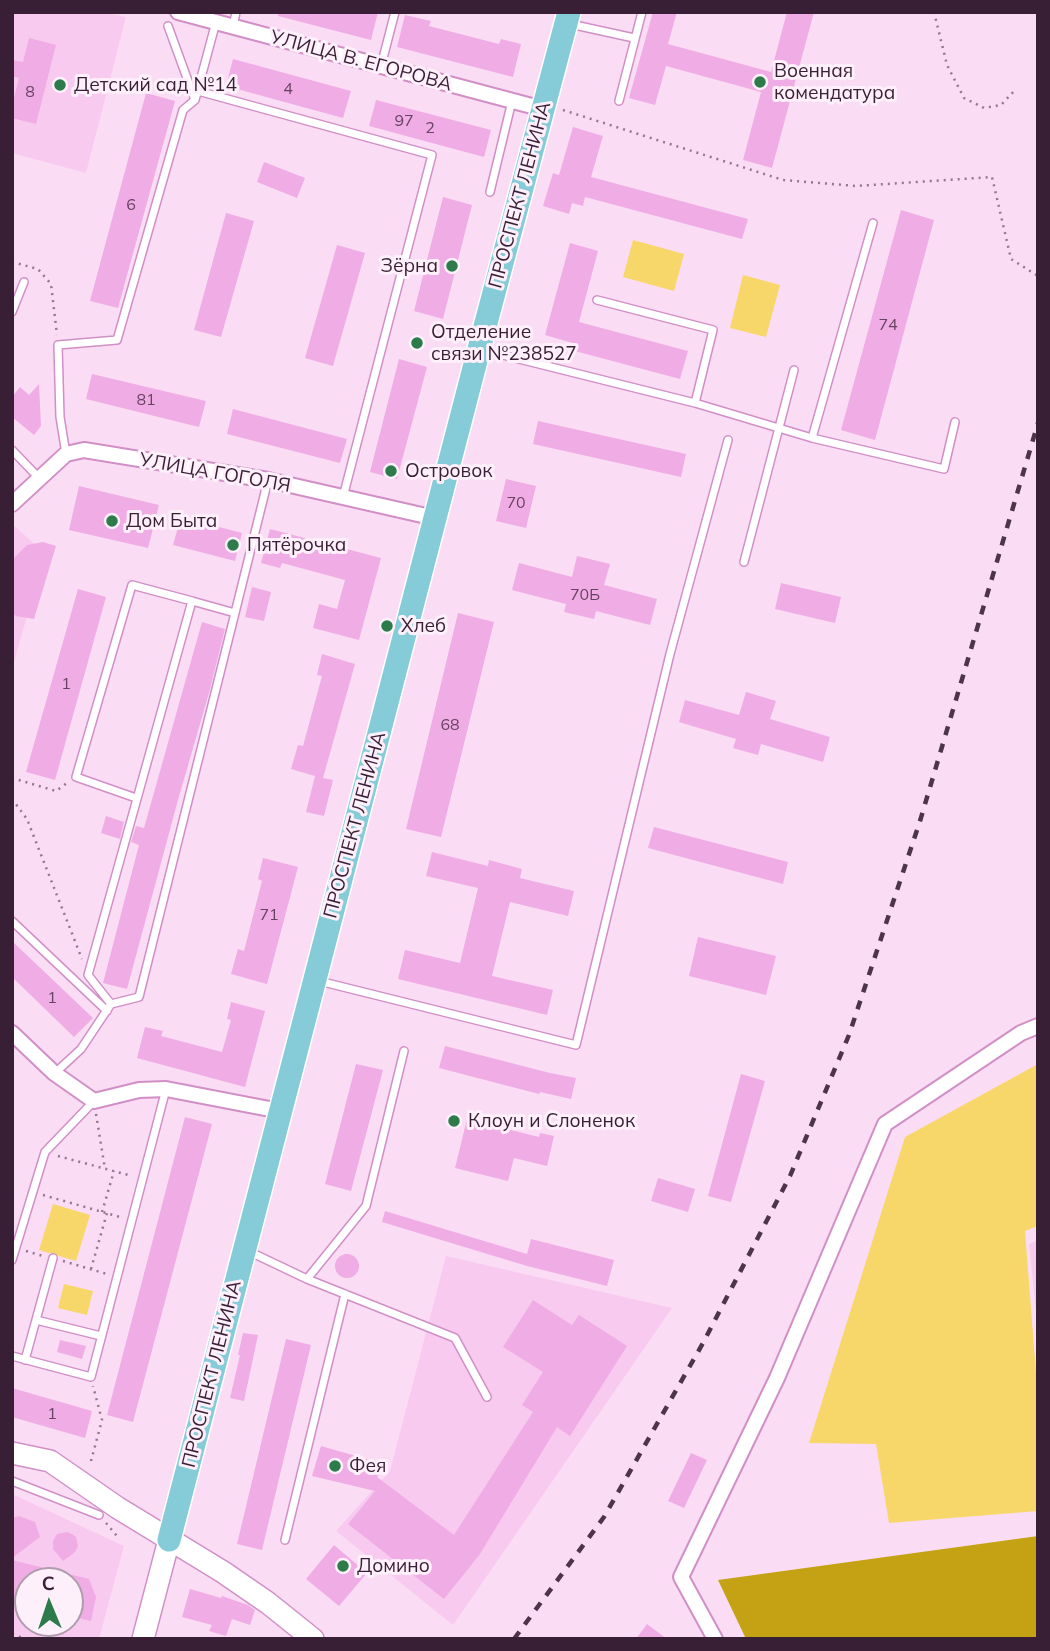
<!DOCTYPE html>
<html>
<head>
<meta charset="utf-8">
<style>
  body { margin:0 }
  #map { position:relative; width:1050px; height:1651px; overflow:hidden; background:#faddf4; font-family:Mulish,sans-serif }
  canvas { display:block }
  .frame { position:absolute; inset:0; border:14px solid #391f35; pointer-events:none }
  .north { position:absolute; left:14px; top:1567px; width:70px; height:70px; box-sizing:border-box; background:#fef0fb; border:2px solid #af9cac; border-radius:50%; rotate:358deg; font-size:19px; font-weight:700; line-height:28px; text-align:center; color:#391f35 }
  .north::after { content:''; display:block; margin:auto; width:24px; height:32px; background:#2d7b4a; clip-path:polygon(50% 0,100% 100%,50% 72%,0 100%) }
</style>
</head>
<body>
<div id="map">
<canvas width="1050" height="1651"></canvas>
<div class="frame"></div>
<div class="north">С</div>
</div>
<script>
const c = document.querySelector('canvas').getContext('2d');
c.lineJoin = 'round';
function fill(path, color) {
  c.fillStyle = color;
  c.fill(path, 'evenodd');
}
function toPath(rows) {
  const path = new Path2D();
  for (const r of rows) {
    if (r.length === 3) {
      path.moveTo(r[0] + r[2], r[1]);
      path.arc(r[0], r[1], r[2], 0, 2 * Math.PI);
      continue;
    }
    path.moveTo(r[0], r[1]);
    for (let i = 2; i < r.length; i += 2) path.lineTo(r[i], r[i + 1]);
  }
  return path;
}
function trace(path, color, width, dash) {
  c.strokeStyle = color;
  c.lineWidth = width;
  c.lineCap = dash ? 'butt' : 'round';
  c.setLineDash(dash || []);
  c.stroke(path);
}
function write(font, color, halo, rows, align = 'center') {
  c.font = font + ' Mulish,sans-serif';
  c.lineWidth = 6;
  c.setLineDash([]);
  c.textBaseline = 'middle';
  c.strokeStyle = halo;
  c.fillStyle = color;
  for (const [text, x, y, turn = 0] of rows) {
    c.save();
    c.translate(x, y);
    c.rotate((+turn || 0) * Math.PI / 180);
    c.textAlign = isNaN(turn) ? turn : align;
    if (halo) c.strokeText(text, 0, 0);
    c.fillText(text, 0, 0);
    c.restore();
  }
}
const built = toPath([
  [12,12,102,12,126,17,86,173,12,153],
  [12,524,45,553,12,669],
  [1038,1240,1038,1331,1029,1244],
  [446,1256,672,1308,453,1625,336,1531,390,1471],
  [12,1494,124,1546,99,1639,12,1639],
  [28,1581,70,1581,70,1623,28,1623]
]);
const green = toPath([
  [633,240,684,254,674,291,623,277],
  [743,275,780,285,766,337,730,328],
  [1038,1064,1038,1226,1025,1231,1038,1399,1038,1511,889,1523,876,1444,809,1443,905,1137],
  [53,1204,90,1215,76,1261,39,1250],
  [64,1284,93,1291,87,1315,58,1308]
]);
const forest = toPath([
  [1038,1536,1038,1639,746,1639,718,1580]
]);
const building = toPath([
  [278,12,378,12,371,40,278,16],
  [653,12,677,12,668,44,771,72,787,12,814,12,772,168,743,160,761,92,666,66,655,105,629,98],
  [405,15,431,21,429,26,499,44,501,39,521,44,513,77,397,47],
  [29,38,56,45,36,124,12,118,12,106,19,78,12,76,12,60,23,62],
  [233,59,351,91,343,118,226,86],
  [146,93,175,101,118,308,90,301],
  [376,100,491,130,484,157,369,126],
  [573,127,603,136,591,177,748,219,742,239,585,197,583,206,572,203,569,214,543,206,553,173,559,175],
  [264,162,305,178,297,198,257,182],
  [443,197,472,205,443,319,414,311],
  [901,210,934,220,875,440,841,430],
  [226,213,254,221,221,337,194,330],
  [570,243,598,251,579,322,688,351,680,379,571,350,573,343,545,335],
  [337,245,365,253,333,366,305,358],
  [399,359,427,367,397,479,370,472],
  [92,374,206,401,199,427,86,399],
  [39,384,41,426,34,435,12,417,12,397,20,387,29,395],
  [233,409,347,439,340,463,227,434],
  [538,421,686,454,681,477,533,444],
  [506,479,536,486,526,528,496,521],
  [79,486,159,505,148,548,69,530],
  [181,517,242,533,235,561,173,545],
  [270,529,381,558,359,640,313,628,319,604,337,609,345,580,282,563,280,568,261,563],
  [43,542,56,546,34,619,16,616,12,612,12,560,27,545],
  [577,556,610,564,604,585,657,599,650,625,596,611,594,619,564,612,566,604,512,590,519,563,572,577],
  [781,583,841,597,835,623,775,609],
  [252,587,271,592,264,621,245,617],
  [78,589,106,597,55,780,26,772],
  [458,613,494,622,441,837,406,829],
  [202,622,225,629,209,693,178,800,127,989,103,983,139,845,131,842,136,826,144,828],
  [322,654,355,664,323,778,333,780,324,816,306,812,315,776,291,769,298,745,303,746,322,676,317,675],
  [746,692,776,701,770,719,830,737,823,762,761,744,758,755,733,748,736,739,679,722,685,700,739,715],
  [106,816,124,822,120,839,101,833],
  [654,827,788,862,783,884,648,848],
  [432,852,488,866,489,860,522,869,520,878,574,891,568,916,510,902,492,976,553,990,547,1015,398,979,405,950,460,963,478,888,426,876],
  [263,858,298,867,267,984,231,974,238,949,244,951,262,881,258,879],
  [698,937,776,956,766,995,689,976],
  [12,941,93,1018,74,1037,12,977],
  [231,1002,265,1011,245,1087,137,1058,145,1027,163,1031,161,1036,222,1052,231,1020,227,1019],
  [445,1046,550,1073,576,1078,571,1099,540,1092,539,1094,439,1068],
  [356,1064,383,1070,351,1191,325,1184],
  [741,1074,765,1081,731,1202,708,1196],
  [185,1117,212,1124,133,1422,107,1415],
  [467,1119,539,1137,540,1133,554,1136,547,1166,514,1158,508,1181,455,1168],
  [658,1178,695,1189,688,1212,651,1201],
  [385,1211,527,1254,531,1239,614,1260,607,1286,527,1266,382,1222],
  [347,1266,12],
  [533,1300,572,1325,579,1315,627,1346,570,1436,557,1427,480,1554,444,1599,348,1524,375,1491,312,1476,321,1446,387,1465,377,1477,454,1535,533,1412,522,1405,543,1372,503,1347],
  [243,1333,258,1335,244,1401,230,1398,240,1355,238,1355],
  [286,1339,311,1345,262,1550,237,1544],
  [60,1340,86,1346,82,1359,57,1352],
  [12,1388,92,1411,85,1438,12,1417],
  [691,1453,707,1460,684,1508,668,1501],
  [19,1516,35,1522,40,1537,12,1558,12,1518],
  [67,1532,72,1534,76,1537,78,1546,75,1552,63,1561,53,1549,53,1541,57,1534],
  [334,1545,367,1573,339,1606,306,1579],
  [12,1560,89,1579,96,1597,91,1621,70,1616,70,1581,28,1581,28,1605,12,1601],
  [190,1589,221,1598,222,1596,248,1605,255,1610,250,1625,232,1619,226,1636,209,1631,212,1625,182,1617],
  [647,1624,667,1639,636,1639]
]);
const path = toPath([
  [934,12,947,65,964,98,984,108,1001,105,1016,89],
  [563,110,783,180,856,186,992,177,1011,259,1038,276],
  [12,262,38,269,51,284,57,335],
  [12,778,56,791,67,783],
  [12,799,27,819,82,959],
  [96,1114,105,1169],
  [58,1156,132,1176],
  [43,1195,120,1217],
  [102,1212,114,1171],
  [26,1251,43,1256],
  [63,1261,107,1274],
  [91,1269,107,1213],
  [91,1461,102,1420,93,1386],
  [106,1523,117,1536],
  [12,1635,29,1639]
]);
const lane = toPath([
  [570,24,634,38],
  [168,26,195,100],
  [233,27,236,12],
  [381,66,395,12],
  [198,91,432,155,343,497],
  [619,101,642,12],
  [490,192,512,101],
  [597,300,713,330,695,403],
  [12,312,24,282],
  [483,350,695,403,812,438,944,469,955,422],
  [812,438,873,223],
  [12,450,39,478],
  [66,454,60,417,58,345,117,340,183,110,195,100,216,22],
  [744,562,794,370],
  [136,798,76,777,132,585,192,601],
  [12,921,107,1011],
  [319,981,576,1045,670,654,728,440],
  [111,1004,88,975,192,601,235,613,268,480],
  [55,1073,81,1049,111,1004,139,997,235,613],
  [246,1250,307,1279,455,1338,487,1397],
  [12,1260,45,1152,94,1101],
  [307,1279,366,1206,404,1051],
  [36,1320,101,1336],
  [12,1356,91,1377,166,1089],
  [25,1360,53,1258],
  [12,1481,99,1515],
  [285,1540,345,1294]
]);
const street = toPath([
  [178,12,543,109],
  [12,504,66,454,84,450,268,480,435,518],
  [12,1033,54,1073,94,1101,139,1090,166,1089,280,1111],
  [715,1639,681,1577,777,1378,885,1124,1021,1033,1038,1026]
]);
const secondary = toPath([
  [12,1453,50,1461,118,1508,223,1572,268,1603,313,1639],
  [143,1639,169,1540]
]);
const primary = toPath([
  [169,1540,479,349,569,12]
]);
const rail = toPath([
  [514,1639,604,1517,703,1343,790,1176,849,1035,920,821,1038,423]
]);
const markers = [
  [760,82,7,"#2d7b4a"],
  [60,85,7,"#2d7b4a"],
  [452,266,7,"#2d7b4a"],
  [417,343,7,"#2d7b4a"],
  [391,471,7,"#2d7b4a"],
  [112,521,7,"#2d7b4a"],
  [233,545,7,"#2d7b4a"],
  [387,626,7,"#2d7b4a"],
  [454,1121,7,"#2d7b4a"],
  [335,1466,7,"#2d7b4a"],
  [343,1566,7,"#2d7b4a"]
];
const numberNames = [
  ["4",288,89],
  ["8",30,92],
  ["97",404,121],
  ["2",430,128],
  ["6",131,205],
  ["74",888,325],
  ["81",146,400],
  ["70",516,503],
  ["70Б",585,595],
  ["1",66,684],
  ["68",450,725],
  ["71",269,915],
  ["1",52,998],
  ["1",52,1414]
];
const streetNames = [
  ["УЛИЦА В. ЕГОРОВА",361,61,15],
  ["ПРОСПЕКТ ЛЕНИНА",520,195,-75],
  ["УЛИЦА ГОГОЛЯ",215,473,10],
  ["ПРОСПЕКТ ЛЕНИНА",355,825,-75],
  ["ПРОСПЕКТ ЛЕНИНА",212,1374,-76]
];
const poiNames = [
  ["Военная",774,71],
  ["комендатура",774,93],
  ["Детский сад №14",74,85],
  ["Зёрна",438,266,"right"],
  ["Отделение",431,332],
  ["связи №238527",431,354],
  ["Островок",405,471],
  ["Дом Быта",126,521],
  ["Пятёрочка",247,545],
  ["Хлеб",401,626],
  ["Клоун и Слоненок",468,1121],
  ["Фея",349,1466],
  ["Домино",357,1566]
];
fill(built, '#f8caef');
fill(green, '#f7d769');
fill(forest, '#c5a214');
fill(building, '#f0ace4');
trace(lane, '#d18fc6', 10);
trace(street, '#d18fc6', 18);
trace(secondary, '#d18fc6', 24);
trace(primary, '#fff', 26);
trace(path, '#92778d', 2.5, [2, 5]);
trace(lane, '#fff', 7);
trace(street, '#fff', 14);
trace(secondary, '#fff', 21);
trace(primary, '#86cbd8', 23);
trace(rail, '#4e344a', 4.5, [9, 9]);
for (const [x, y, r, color] of markers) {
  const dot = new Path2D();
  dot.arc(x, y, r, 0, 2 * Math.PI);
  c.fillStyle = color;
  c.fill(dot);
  trace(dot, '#fef0fb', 2.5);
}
write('16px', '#674261', null, numberNames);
write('19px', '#391f35', '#fef0fb', streetNames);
write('19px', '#391f35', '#fef0fb', poiNames, 'left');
</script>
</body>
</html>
